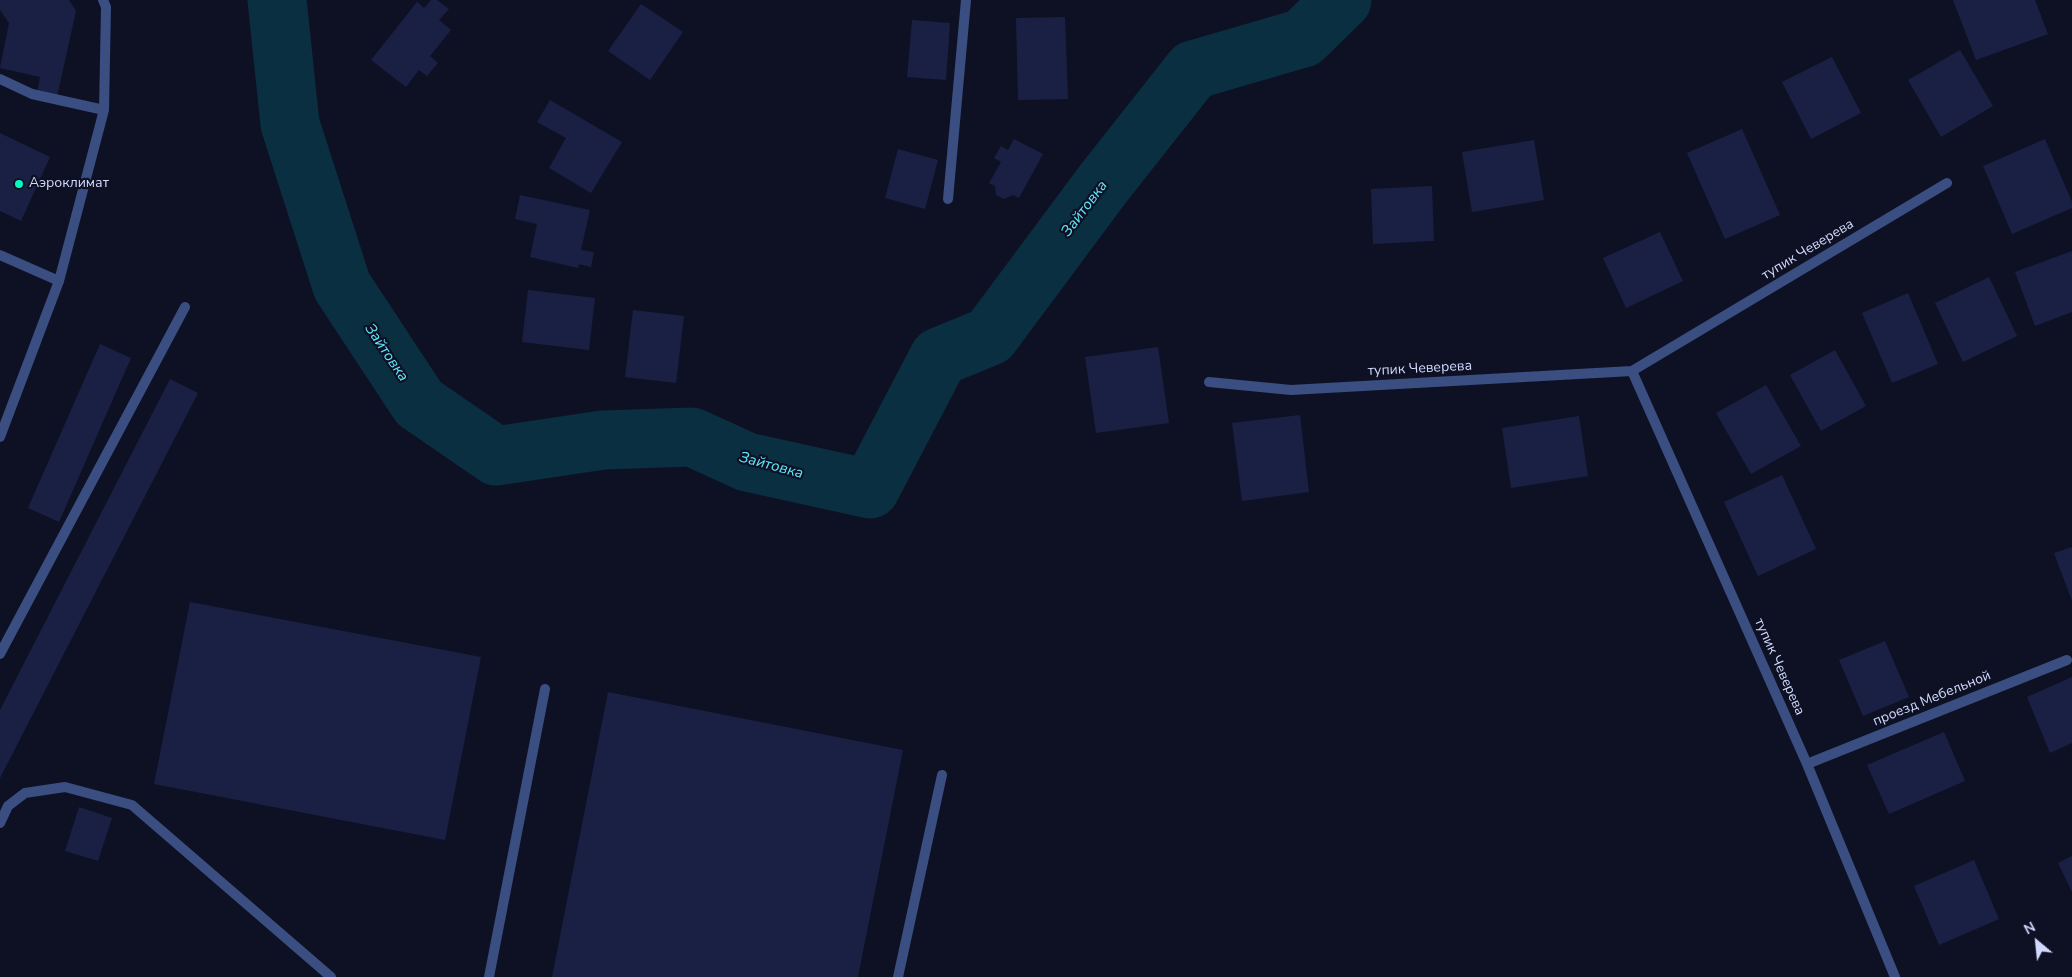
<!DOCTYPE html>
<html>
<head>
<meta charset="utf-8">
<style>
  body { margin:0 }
  #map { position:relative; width:2072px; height:977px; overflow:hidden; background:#0e1123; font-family:"Nunito Sans",sans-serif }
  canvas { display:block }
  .north { position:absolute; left:2012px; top:917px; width:50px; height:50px; -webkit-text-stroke:4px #0e1123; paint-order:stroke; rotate:332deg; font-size:14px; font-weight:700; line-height:20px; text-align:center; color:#d1dafe }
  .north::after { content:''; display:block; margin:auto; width:18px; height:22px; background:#d1dafe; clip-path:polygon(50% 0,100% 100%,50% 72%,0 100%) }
</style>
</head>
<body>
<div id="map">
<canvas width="2072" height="977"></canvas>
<div class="north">N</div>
</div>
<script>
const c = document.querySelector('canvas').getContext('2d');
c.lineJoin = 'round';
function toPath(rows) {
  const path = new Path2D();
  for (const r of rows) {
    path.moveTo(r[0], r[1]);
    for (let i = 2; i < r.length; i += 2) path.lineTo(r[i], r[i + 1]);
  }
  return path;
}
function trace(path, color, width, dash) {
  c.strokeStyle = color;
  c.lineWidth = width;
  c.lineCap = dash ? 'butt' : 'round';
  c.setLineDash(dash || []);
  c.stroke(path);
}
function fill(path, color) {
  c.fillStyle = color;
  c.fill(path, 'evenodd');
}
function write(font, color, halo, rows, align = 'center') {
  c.font = font + ' "Nunito Sans",sans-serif';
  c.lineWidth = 4.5;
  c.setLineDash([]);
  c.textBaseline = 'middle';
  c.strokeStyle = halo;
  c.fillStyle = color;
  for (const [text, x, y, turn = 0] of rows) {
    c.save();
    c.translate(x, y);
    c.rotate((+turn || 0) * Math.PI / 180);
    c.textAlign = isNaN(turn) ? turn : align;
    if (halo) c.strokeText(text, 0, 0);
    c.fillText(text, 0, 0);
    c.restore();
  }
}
const river = toPath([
  [277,0,290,124,342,286,419,403,496,456,603,440,692,437,747,462,870,489,939,357,990,336,1103,184,1193,70,1303,38,1342,0]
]);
const building = toPath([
  [0,0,69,0,76,11,57,97,37,93,40,77,0,68,9,23,0,10],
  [431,0,437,0,449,9,439,20,451,30,430,56,438,63,427,76,419,70,406,87,371,60,417,2,424,8],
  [1953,0,2035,0,2048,34,1976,60],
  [641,4,683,32,650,80,608,51],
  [1065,17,1068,99,1018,100,1016,18],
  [912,20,950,23,946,80,907,77],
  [1960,50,1993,106,1941,137,1908,80],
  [1832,57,1861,113,1811,139,1782,82],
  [550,100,622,142,591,193,549,168,566,138,537,122],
  [1742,129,1780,215,1725,239,1687,153],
  [0,133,50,157,21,221,0,211],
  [1014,139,1043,154,1019,198,1013,195,1004,199,996,195,995,186,989,183,1001,162,994,158,1001,146,1008,150],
  [2045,139,2072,202,2072,208,2012,234,1983,166],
  [1534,140,1544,200,1472,212,1462,152],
  [898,149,938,160,925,209,885,198],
  [1432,186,1434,241,1373,244,1371,189],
  [520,195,590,210,581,250,594,252,591,267,579,264,578,268,530,257,537,224,515,219],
  [1660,232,1683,281,1626,308,1603,258],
  [2072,251,2072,312,2035,326,2015,272],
  [1989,277,2017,336,1963,362,1935,303],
  [528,290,595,298,589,350,522,342],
  [1908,293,1938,364,1892,383,1862,313],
  [633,310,684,316,676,383,625,377],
  [100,344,131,358,59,522,28,508],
  [1158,347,1169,423,1096,433,1085,357],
  [1835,350,1866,406,1821,431,1790,375],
  [170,379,198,393,0,778,0,710],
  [1766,385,1801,446,1751,474,1716,413],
  [1300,415,1309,492,1242,501,1232,423],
  [1579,416,1588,476,1511,488,1502,428],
  [1782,475,1816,549,1758,576,1724,502],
  [2072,547,2072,601,2054,553],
  [190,602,481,657,445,840,154,784],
  [1885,641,1909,697,1863,716,1839,660],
  [2072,677,2072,743,2050,753,2027,697],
  [608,692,903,750,858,977,552,977],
  [1944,732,1965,781,1889,814,1867,765],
  [79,807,112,818,98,861,65,851],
  [2072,856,2072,892,2058,863],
  [1974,860,1999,919,1939,945,1914,886]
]);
const service = toPath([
  [0,79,32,94,104,110],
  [0,255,59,281,104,110,106,7,103,0],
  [0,654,185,307],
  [0,823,8,806,25,793,65,787,132,805,331,977],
  [489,977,545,689],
  [898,977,942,775]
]);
const minor = toPath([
  [948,199,966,0],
  [1209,382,1291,390,1632,371],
  [0,437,59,281],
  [1807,764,2067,660],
  [1895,977,1807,764,1632,371,1947,183]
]);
const markers = [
  [19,184,5,"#03f8c0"]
];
const poiNames = [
  ["Аэроклимат",29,184]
];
const streetNames = [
  ["тупик Чеверева",1808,250,-31],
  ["тупик Чеверева",1420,369,-3],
  ["тупик Чеверева",1779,667,66],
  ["проезд Мебельной",1932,699,-22]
];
const waterNames = [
  ["Зайтовка",1085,209,-53],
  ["Зайтовка",386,353,56],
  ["Зайтовка",771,466,15]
];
trace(river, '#0a2f40', 59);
fill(building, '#1a2044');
trace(service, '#3a4e81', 10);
trace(minor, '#3a4e81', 10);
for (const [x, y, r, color] of markers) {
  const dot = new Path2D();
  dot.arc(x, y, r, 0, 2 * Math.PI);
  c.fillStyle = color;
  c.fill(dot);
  trace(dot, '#0e1123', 2);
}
write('14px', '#d1dafe', '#0e1123', poiNames, 'left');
write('14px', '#d1dafe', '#0e1123', streetNames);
write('italic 15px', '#60e8fd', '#0e1123', waterNames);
</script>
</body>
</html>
